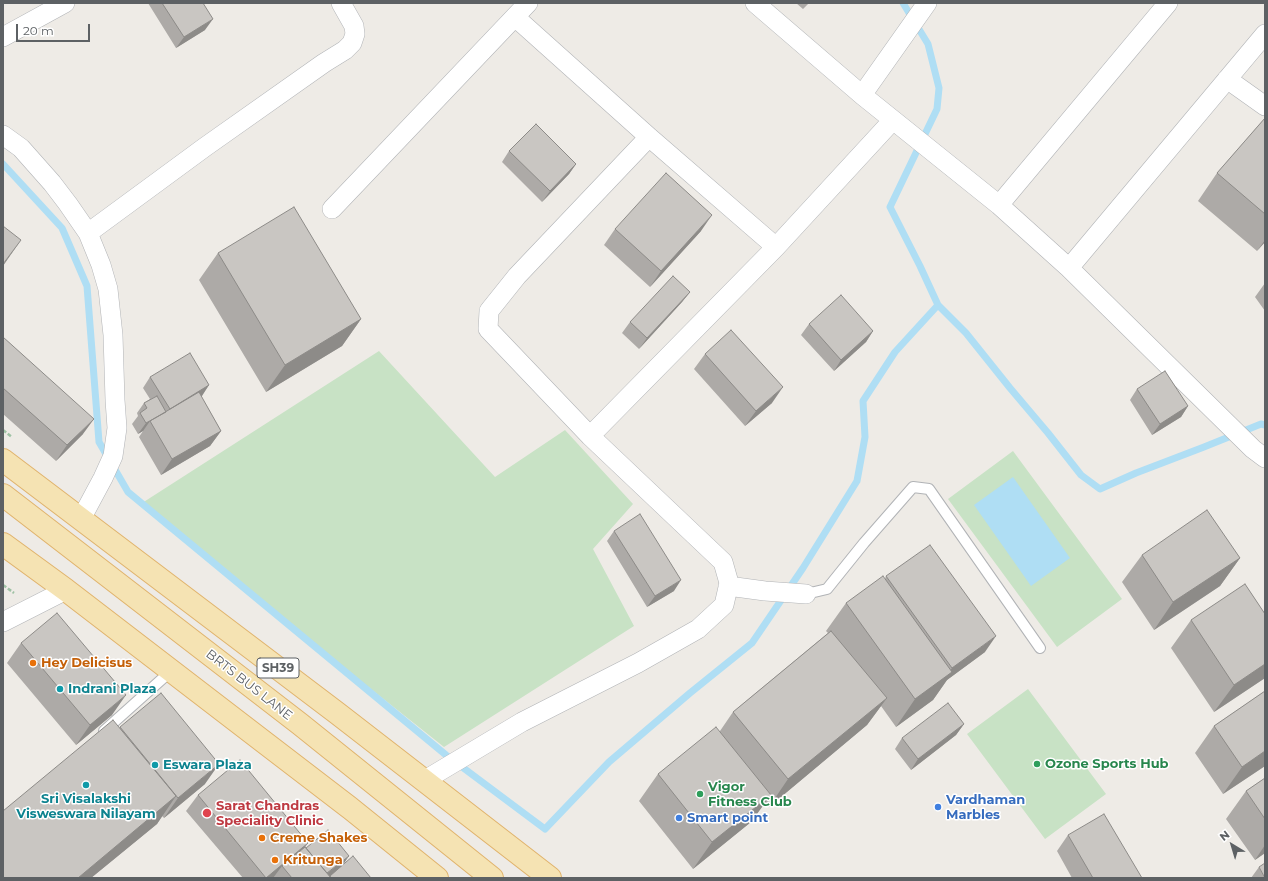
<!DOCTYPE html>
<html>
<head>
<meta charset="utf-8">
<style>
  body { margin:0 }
  #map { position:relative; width:1268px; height:881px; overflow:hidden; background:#eeebe6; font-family:Montserrat,sans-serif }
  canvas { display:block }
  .frame { position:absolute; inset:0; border:4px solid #5d6164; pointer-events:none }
  .north { position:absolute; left:1212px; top:825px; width:40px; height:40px; -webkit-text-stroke:3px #fff; paint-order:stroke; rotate:322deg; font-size:11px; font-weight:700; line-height:16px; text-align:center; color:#5d6164 }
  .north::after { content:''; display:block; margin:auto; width:14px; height:18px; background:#5d6164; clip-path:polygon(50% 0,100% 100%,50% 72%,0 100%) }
  .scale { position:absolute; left:16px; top:24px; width:74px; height:18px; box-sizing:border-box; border:2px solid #5d6164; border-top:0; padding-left:5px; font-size:12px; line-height:14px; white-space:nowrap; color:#5d6164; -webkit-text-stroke:3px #fff; paint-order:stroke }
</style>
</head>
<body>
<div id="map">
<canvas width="1268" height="881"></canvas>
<div class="frame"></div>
<div class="north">N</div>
<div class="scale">20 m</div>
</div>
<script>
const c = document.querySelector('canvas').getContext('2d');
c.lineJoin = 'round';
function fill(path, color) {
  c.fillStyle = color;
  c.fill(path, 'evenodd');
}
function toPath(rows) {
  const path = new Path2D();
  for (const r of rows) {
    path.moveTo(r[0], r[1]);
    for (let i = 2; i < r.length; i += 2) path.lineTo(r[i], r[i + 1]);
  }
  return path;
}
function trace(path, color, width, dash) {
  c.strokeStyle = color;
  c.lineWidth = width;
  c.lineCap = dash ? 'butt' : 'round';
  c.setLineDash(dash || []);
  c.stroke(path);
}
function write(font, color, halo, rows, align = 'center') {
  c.font = font + ' Montserrat,sans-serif';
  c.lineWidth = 3;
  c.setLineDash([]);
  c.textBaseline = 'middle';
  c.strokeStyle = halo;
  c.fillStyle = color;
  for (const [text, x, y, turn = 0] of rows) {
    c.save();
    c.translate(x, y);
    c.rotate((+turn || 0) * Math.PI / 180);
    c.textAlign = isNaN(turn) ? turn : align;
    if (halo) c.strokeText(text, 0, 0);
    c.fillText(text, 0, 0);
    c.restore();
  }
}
const green = toPath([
  [379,351,495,477,565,430,633,504,593,549,634,626,444,747,139,505],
  [1013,451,1122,599,1057,647,948,499],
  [1028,689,1106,794,1045,839,967,734]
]);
const water = toPath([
  [1013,477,1070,558,1031,586,974,505]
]);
const stream = toPath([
  [903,3,928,44,939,88,937,109,890,207,920,266,938,305],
  [3,164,62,228,87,286,99,442,128,492,446,755,545,829,609,762,690,693,752,643,803,568,857,481,865,437,863,401,895,352,938,305,966,333,1010,388,1048,433,1081,475,1100,489,1136,473,1204,447,1261,424,1265,425]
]);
const path = toPath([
  [3,430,12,437],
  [3,585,14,593]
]);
const lane = toPath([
  [806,594,827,589,864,543,913,487,929,489,1040,648],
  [104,731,171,671]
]);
const street = toPath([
  [755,3,862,95,999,205,1069,268,1253,449,1265,458],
  [515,17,649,137,776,247],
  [3,37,65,3],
  [1227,79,1265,106],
  [862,95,927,3],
  [3,135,21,148,52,183,68,204,88,233,101,265,108,289,113,335,115,400,117,428,113,456,103,478,81,519],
  [999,205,1168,3],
  [332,209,528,3],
  [88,233,205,147,324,63,345,50,352,43,355,34,354,26,341,3],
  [1069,268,1265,34],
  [590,436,776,247,893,120],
  [728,586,765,591,806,594],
  [3,622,66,590],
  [425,780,522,722,638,663,698,629,724,605,729,583,723,562,590,436,488,329,489,311,517,276,649,137]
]);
const primary = toPath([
  [3,460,337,713,550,878],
  [3,495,300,724,492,878],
  [3,544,66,590,260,739,350,808,437,878]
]);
const wall = toPath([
  [148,3,203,3,205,30,176,48],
  [796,3,809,3,803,9],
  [1265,118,1265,242,1257,251,1198,201,1217,173],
  [509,151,576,164,569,174,542,202,502,162],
  [615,229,701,231,650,287,604,245],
  [218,253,361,319,342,346,266,392,199,280],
  [1265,283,1265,311,1255,297],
  [690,292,682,302,639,349,622,333,630,322],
  [809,324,873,331,866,342,834,371,801,335],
  [3,337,83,434,56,461,3,414],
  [705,354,772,403,745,426,694,369],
  [150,377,209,385,201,396,221,431,210,446,161,475,139,437,143,431,138,434,132,424,138,416,137,413,144,403,150,399,143,388],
  [1137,389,1188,406,1181,417,1152,435,1130,400],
  [614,531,674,591,647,607,607,541],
  [1142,555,1240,558,1220,586,1154,630,1122,582],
  [886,576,985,652,947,680,933,700,896,727,881,706,867,725,769,807,765,802,751,822,693,869,639,801,658,774,720,731,733,712,828,633,826,631,846,603,885,579],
  [1265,614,1265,678,1214,712,1171,648,1191,620],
  [21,643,112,715,76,745,7,663],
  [1265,691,1265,766,1223,794,1195,753,1214,726],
  [964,724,956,735,911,770,895,749,902,738],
  [120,727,205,784,164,818,162,816,157,824,91,878,3,878],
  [1265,778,1265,853,1255,860,1226,819,1246,791],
  [198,795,306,848,344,864,371,878,243,878,186,811],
  [1068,835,1142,878,1072,878,1057,851],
  [1259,867,1265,878,1251,878]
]);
const shadedWall = toPath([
  [213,19,205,30,176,48,184,37],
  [576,164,569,174,542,202,550,191],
  [712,215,701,231,650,287,661,271],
  [21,240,3,266,3,264],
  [1265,240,1265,242,1257,251],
  [690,292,682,302,639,349,647,338],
  [361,319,342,346,266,392,285,365],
  [873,331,866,342,834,371,841,360],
  [209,385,202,396,162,420,170,409],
  [783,387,772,403,745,426,756,411],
  [1188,406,1181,417,1152,435,1160,424],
  [166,412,150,421,143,431,138,434,146,423],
  [94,419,83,434,56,461,67,445],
  [221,431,210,446,161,475,172,459],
  [1240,558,1220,586,1154,630,1173,602],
  [681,580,674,591,647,607,655,596],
  [996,636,985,652,947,680,933,700,896,727,915,699,946,676,952,668],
  [1265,664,1265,678,1214,712,1234,685],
  [126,695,112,715,76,745,90,725],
  [887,698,867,725,769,807,788,779],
  [964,724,956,735,911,770,918,759],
  [1265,751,1265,766,1223,794,1242,767],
  [219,764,205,784,164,818,178,798],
  [771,795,751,822,693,869,712,842],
  [176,796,157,824,91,878,78,878],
  [308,843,297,858,282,866,273,878,266,878],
  [1265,845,1265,853,1255,860],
  [349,856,338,872,330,878,324,876]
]);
const building = toPath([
  [162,3,203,3,213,19,184,37,162,3],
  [1265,118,1265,214,1217,173,1265,118],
  [536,124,576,164,550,191,509,151,536,124],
  [666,173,712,215,661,271,615,229,666,173],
  [294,207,361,319,285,365,218,253,294,207],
  [3,226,21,240,3,264,3,226],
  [673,276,690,292,647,338,630,322,673,276],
  [841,295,873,331,841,360,809,324,841,295],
  [731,330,783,387,756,411,705,354,731,330],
  [3,337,94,419,67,445,3,388,3,337],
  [190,353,209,385,170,409,150,377,190,353],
  [1165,371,1188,406,1160,424,1137,389,1165,371],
  [199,392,221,431,172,459,150,421,199,392],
  [157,396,166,412,146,423,140,413,147,408,144,403,157,396],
  [1207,510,1240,558,1173,602,1142,555,1207,510],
  [640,514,681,580,655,596,614,531,640,514],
  [930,545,996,636,952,668,886,576,930,545],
  [883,576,952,672,915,699,846,603,883,576],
  [1245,584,1265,614,1265,664,1234,685,1191,620,1245,584],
  [57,613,126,695,90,725,21,643,57,613],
  [831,631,887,698,788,779,733,712,831,631],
  [1265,691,1265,751,1242,767,1214,726,1265,691],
  [161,693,219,764,178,798,120,727,161,693],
  [948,703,964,724,918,759,902,738,948,703],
  [113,720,176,796,78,878,3,878,3,811,113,720],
  [716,727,771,795,712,842,658,774,716,727],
  [240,760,308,843,266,878,198,795,240,760],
  [1265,778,1265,819,1246,791,1265,778],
  [1104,814,1142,878,1093,878,1068,835,1104,814],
  [328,830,349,856,327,873,306,848,328,830],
  [305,847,331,878,292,878,282,866,305,847],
  [353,856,371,878,331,878,330,876,353,856],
  [1265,863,1265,878,1259,867,1265,863]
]);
const markers = [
  [33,663,4,"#e8710a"],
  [60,689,4,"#0f9aa8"],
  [1037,764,4,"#2e9e5b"],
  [155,765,4,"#0f9aa8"],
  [86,785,4,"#0f9aa8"],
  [700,794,4,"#2e9e5b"],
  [938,807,4,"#3f7fe0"],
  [207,813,5,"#e0444e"],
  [679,818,4,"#3f7fe0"],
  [262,838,4,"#e8710a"],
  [275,860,4,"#e8710a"]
];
const shields = [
  [278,668,42]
];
const shieldNames = [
  ["SH39",278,668]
];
const foodNames = [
  ["Hey Delicisus",41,663],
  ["Creme Shakes",270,838],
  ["Kritunga",283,860]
];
const streetNames = [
  ["BRTS BUS LANE",249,685,38]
];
const cultureNames = [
  ["Indrani Plaza",68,689],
  ["Eswara Plaza",163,765],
  ["Sri Visalakshi",86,799,"center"],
  ["Visweswara Nilayam",86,814,"center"]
];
const leisureNames = [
  ["Ozone Sports Hub",1045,764],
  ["Vigor",708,787],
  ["Fitness Club",708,802]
];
const shopNames = [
  ["Vardhaman",946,800],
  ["Marbles",946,815],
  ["Smart point",687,818]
];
const healthNames = [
  ["Sarat Chandras",216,806],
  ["Speciality Clinic",216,821]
];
fill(green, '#c8e2c5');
fill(water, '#afdef4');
trace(stream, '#afdef4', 7);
trace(lane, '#b1b3b6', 12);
trace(street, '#b1b3b6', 20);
trace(primary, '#e0b36c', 24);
trace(path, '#9fc2a5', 2.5, [4, 2]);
trace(lane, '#fff', 10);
trace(street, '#fff', 19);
trace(primary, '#f5e3b3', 22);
fill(wall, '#adaaa7');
fill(shadedWall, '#8d8b88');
fill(building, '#c9c6c2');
trace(building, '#8d8b88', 1);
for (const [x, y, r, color] of markers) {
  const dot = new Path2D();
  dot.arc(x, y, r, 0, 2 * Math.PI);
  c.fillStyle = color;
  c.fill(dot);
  trace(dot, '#fff', 1.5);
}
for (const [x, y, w] of shields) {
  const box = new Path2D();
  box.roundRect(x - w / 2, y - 10, w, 20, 3);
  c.fillStyle = '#fff';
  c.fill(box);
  trace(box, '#5d6164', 1);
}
write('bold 12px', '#5d6164', null, shieldNames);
write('bold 13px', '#c56008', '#fff', foodNames, 'left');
write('13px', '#5d6164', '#fff', streetNames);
write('bold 13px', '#0d838f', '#fff', cultureNames, 'left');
write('bold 13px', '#27864d', '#fff', leisureNames, 'left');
write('bold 13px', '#366cbe', '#fff', shopNames, 'left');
write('bold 13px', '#be3a42', '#fff', healthNames, 'left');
</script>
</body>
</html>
